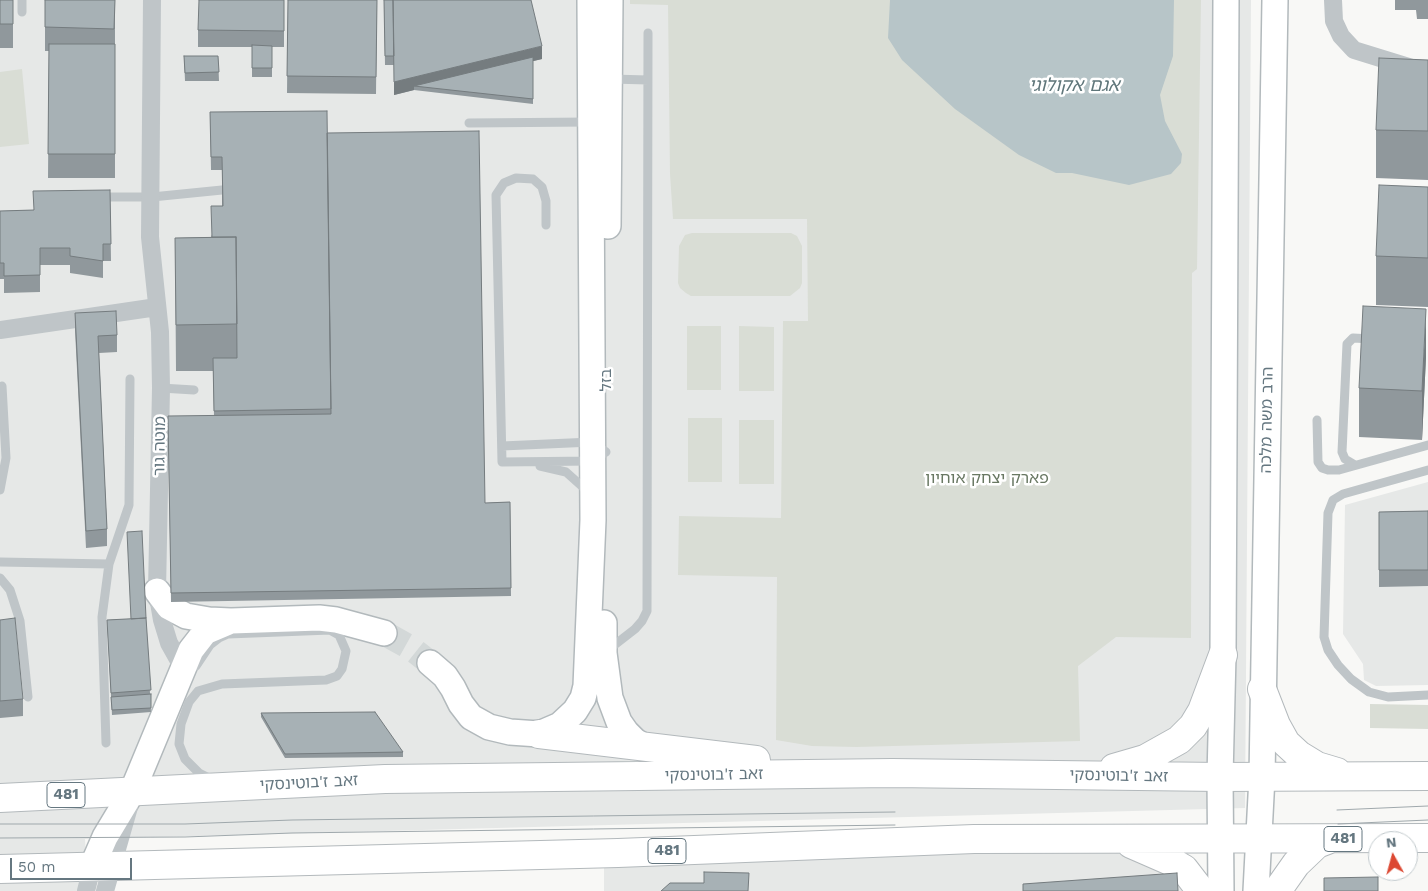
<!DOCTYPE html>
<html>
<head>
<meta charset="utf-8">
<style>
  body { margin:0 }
  #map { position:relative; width:1428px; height:891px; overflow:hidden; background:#f8f8f6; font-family:"Work Sans",sans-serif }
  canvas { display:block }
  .north { position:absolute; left:1368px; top:831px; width:50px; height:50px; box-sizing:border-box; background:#fff; border:1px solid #c1c9cc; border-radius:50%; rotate:353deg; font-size:14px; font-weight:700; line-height:20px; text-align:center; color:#657780 }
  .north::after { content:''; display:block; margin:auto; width:18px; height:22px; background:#dc4832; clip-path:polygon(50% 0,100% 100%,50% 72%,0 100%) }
  .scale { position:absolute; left:10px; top:858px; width:122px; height:22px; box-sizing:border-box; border:2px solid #657780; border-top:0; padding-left:6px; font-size:15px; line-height:18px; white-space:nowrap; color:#657780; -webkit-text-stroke:4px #fff; paint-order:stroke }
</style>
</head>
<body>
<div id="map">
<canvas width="1428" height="891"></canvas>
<div class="north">N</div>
<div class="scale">50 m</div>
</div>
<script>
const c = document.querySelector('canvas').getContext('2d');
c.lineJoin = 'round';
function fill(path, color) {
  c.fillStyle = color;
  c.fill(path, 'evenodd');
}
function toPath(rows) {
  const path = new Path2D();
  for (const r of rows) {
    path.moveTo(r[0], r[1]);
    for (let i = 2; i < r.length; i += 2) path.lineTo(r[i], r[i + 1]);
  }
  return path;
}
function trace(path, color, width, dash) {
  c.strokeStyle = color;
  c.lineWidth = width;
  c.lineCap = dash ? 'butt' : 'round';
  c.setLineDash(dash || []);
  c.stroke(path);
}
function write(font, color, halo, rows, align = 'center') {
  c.font = font + ' "Work Sans","Noto Sans Hebrew",sans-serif';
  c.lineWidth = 5;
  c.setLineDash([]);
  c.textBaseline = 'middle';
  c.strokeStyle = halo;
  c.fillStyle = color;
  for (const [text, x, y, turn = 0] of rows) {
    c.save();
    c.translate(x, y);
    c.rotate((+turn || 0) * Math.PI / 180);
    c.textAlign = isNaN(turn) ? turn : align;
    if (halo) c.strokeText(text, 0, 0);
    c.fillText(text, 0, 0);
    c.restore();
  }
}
const built = toPath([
  [0,0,1251,0,1245,808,85,839,88,891,0,891],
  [1428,482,1428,685,1376,686,1364,680,1363,664,1343,634,1345,505],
  [1096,846,1144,856,1193,891,604,891,604,867]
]);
const green = toPath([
  [630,0,1201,0,1197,269,1192,273,1191,638,1116,637,1078,666,1080,741,856,747,812,746,776,740,777,577,678,575,679,516,781,518,783,321,808,321,807,219,673,219,670,174,668,5,630,4],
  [22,69,29,144,0,147,0,72],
  [692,233,791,233,797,236,802,246,802,283,800,288,790,296,691,296,686,293,680,288,678,283,679,246,685,235],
  [687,326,721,326,721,390,687,390],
  [739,326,774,327,774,391,739,391],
  [688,418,722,418,722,482,688,482],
  [739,420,774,420,774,484,739,484],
  [1370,704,1428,705,1428,729,1370,728]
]);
const water = toPath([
  [890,0,1174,0,1173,56,1160,95,1165,121,1182,154,1181,163,1171,174,1129,185,1072,173,1056,173,1019,155,955,109,902,60,888,38]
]);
const secondaryTunnel = toPath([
  [384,633,411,648,430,663]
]);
const lane = toPath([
  [22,12,22,0],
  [611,79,648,80],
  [469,123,589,122],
  [98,197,152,197,222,190],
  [161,388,194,390],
  [1317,420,1318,462,1322,468,1328,470,1339,470,1428,445],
  [502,446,592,442,606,452,592,461,502,462,496,195,504,183,516,178,533,179,542,187,546,201,546,225],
  [1355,465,1345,459,1342,452,1347,344,1353,338,1372,339],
  [540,466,566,472,585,489,586,494],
  [1428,470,1343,494,1333,500,1328,513,1324,637,1328,650,1338,665,1351,679,1369,692,1388,697,1428,695],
  [0,490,6,458,2,386],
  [0,562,109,564],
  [0,578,10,590,20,621,28,697],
  [608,650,635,629,642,621,647,611,648,33],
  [196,666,210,645,219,638,228,634,330,630,339,635,346,651,342,669,337,676,326,680,222,684,198,691,189,702,181,724,179,744,185,759,199,773,211,779],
  [106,743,102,617,109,564,129,505,130,379]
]);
const street = toPath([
  [152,0,150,237,160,332,161,388,157,591,162,620,169,643,183,668],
  [1333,0,1334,21,1341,36,1354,50,1428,73],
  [0,330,157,307],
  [86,891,92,867],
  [105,891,129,807]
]);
const secondary = toPath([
  [608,226,610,0],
  [157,591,169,607,186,616,209,620,231,621,319,618,336,620,384,633],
  [604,623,604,653,610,698,619,722,626,732,635,741,645,747],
  [430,663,445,676,453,688,461,704,471,717,489,727,510,732,539,734,560,725,575,711,583,698,586,686,593,520,590,0],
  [92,867,105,837,132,792,191,650,205,632,231,621],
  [1221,891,1220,777,1223,655,1226,0],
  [1256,891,1262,777,1275,0]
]);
const primary = toPath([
  [1262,689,1276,725,1286,743,1299,755,1317,766,1337,772],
  [539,734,756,760],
  [1114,768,1145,759,1179,740,1193,726,1202,711,1223,655],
  [0,798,385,779,892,773,1220,777,1428,776],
  [1131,844,1170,861,1184,869,1201,891],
  [0,869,618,853,974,839,1428,838],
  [1277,891,1296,864,1317,844,1330,839]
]);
const tram = toPath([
  [1337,810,1428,806],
  [0,824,185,824,292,820,895,812],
  [1338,824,1428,820],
  [0,838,185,837,292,833,895,825]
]);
const wall = toPath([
  [0,0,13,0,13,48,0,48],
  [45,0,115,0,115,178,48,178,49,51,45,51],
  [284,0,284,47,272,47,272,77,252,77,252,47,198,47,198,30],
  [288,0,377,0,376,94,287,93],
  [384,0,542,59,533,61,533,104,414,90,394,95,394,64,394,65,385,65],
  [1395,0,1428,0,1428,19,1417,19,1416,10,1395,10],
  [184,56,218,56,219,81,185,81],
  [1428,60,1428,180,1376,178,1376,130],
  [210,112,327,137,485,503,510,502,511,596,171,602,168,416,214,416,213,371,176,371,175,238,211,237,222,206,222,170,211,170],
  [1428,187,1428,307,1376,305,1376,256],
  [110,190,111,261,103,261,103,278,70,273,70,265,40,265,40,292,4,293,4,279,0,279,0,211,33,210],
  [75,313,117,335,117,352,99,353,107,529,107,546,86,548,75,330],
  [1426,357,1422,440,1359,437,1359,388],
  [1428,511,1428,586,1379,587,1379,512],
  [146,618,151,712,112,715,107,620],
  [0,620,23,699,23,716,0,718],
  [261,713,403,752,403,757,285,758,261,717]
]);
const shadedWall = toPath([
  [542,46,542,59,425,87,414,86,414,90,394,95,394,82],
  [1426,309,1426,357,1422,440,1422,391]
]);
const building = toPath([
  [0,0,13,0,13,24,0,24,0,0],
  [45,0,115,0,114,29,45,27,45,0],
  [199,0,284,0,284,31,198,30,199,0],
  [288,0,377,0,376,77,287,76,288,0],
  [384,0,393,0,394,56,385,56,384,0],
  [393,0,531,0,542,46,394,82,393,0],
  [49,44,115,44,115,154,48,154,49,44],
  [252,45,272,46,272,68,252,68,252,45],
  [184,56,218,56,219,72,185,73,184,56],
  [533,57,533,99,414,86,533,57],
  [1379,58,1428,60,1428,131,1376,130,1379,58],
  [327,111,331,409,214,411,213,358,237,358,236,237,212,237,211,206,223,206,222,157,211,157,210,112,327,111],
  [479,131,485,503,510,502,511,588,171,593,168,416,331,414,327,133,479,131],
  [1379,185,1428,187,1428,258,1376,256,1379,185],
  [110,190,111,244,103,244,103,261,70,256,70,248,40,248,40,275,4,276,4,263,0,263,0,211,34,210,33,191,110,190],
  [236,237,237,324,176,325,175,238,236,237],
  [1363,306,1426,309,1422,391,1359,388,1363,306],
  [116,311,117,335,98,336,107,529,86,531,75,313,116,311],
  [1428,511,1428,570,1379,570,1379,512,1428,511],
  [142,531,146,618,131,619,127,532,142,531],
  [15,618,23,699,0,701,0,620,15,618],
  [146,618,151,690,111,693,107,620,146,618],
  [151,694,151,708,112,710,111,697,151,694],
  [375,712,403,752,285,754,261,713,375,712],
  [704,872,749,873,748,891,661,891,670,883,704,883,704,872],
  [1177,873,1178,891,1023,891,1023,884,1177,873],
  [1378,877,1378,891,1324,891,1324,878,1378,877]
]);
const shields = [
  [66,795,38],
  [1343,839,38],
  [667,851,38]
];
const shieldNames = [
  ["481",66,795],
  ["481",1343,839],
  ["481",667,851]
];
const streetNames = [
  ["בזל",606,380,-90],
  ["הרב משה מלכה",1267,420,-89],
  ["מוטה גור",160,446,-89],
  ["זאב ז'בוטינסקי",714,775,-1],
  ["זאב ז'בוטינסקי",1119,776,1],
  ["זאב ז'בוטינסקי",309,783,-3]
];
const parkNames = [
  ["פארק יצחק אוחיון",987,478]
];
const waterNames = [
  ["אגם אקולוגי",1074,86]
];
fill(built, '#e6e8e7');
fill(green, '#d9ddd5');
fill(water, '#b7c5c8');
trace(secondaryTunnel, '#d3d8d8', 25, [25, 12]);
trace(secondary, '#b2b9bc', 28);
trace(primary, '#b3b9bc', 30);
trace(lane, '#bfc5c8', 9);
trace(street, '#bfc5c8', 18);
trace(secondary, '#fff', 25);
trace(primary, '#fff', 28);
trace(tram, '#9fa8ac', 1);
fill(wall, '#90989c');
fill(shadedWall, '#757c7f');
fill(building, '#a7b1b5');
trace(building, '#757c7f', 1);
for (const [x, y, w] of shields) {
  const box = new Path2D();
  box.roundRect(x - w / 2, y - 12.5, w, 25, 4);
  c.fillStyle = '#fff';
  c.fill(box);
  trace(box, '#657780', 1);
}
write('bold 15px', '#657780', null, shieldNames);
write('16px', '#657780', '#fff', streetNames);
write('16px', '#697863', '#fff', parkNames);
write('italic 18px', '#5f767a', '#fff', waterNames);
</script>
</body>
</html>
